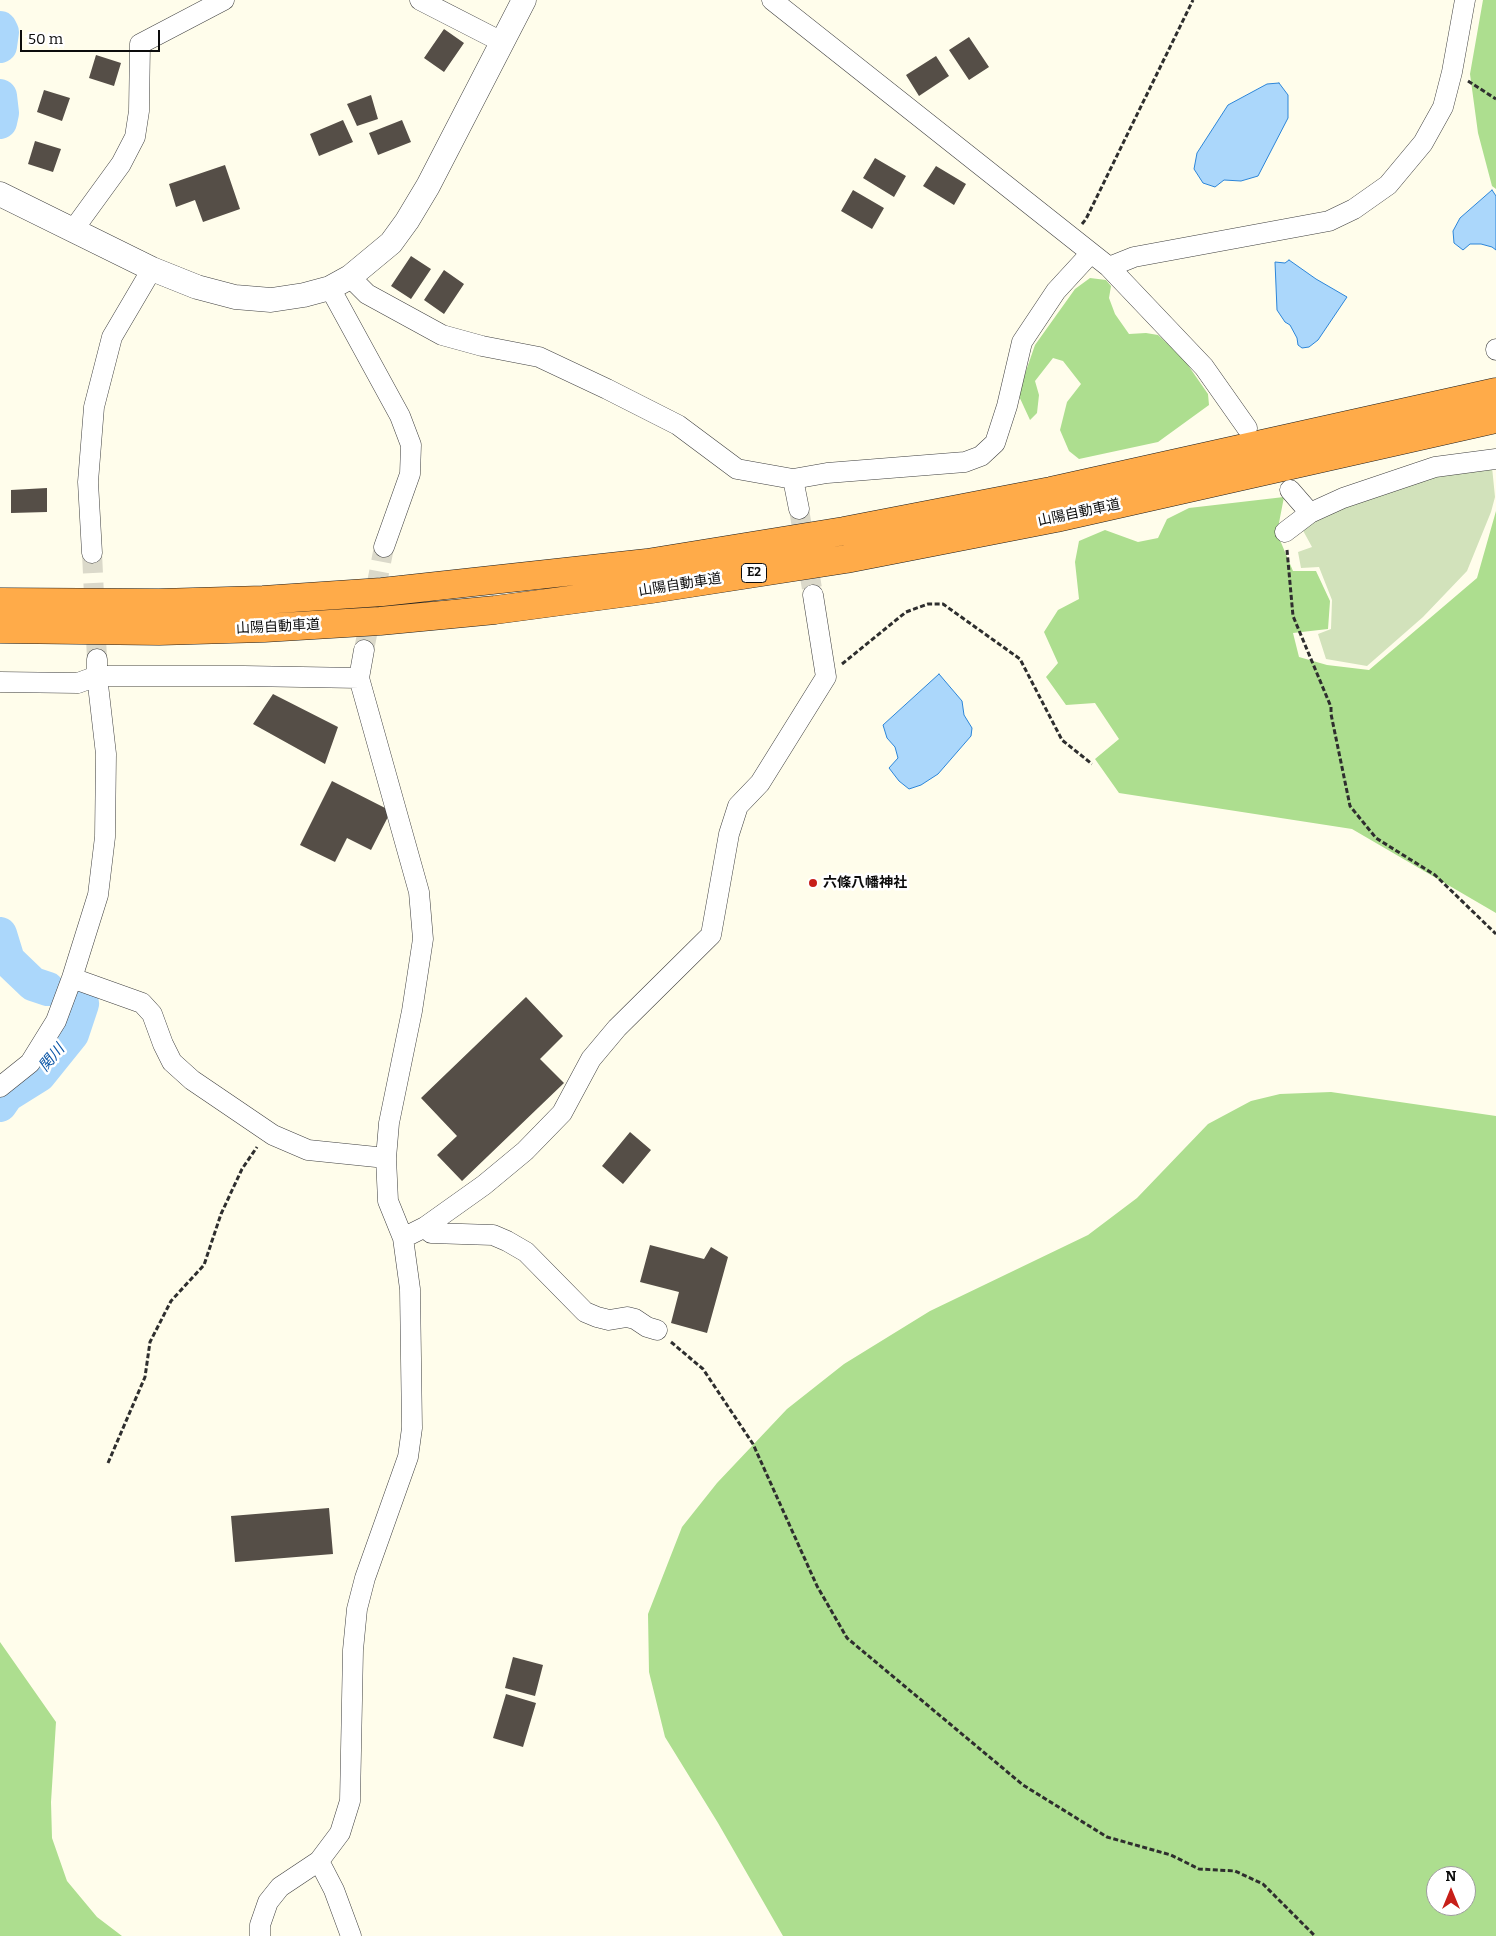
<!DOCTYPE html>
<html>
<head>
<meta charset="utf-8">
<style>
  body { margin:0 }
  #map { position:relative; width:1496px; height:1936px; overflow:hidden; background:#fffdeb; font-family:Bitter,serif }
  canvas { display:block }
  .north { position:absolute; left:1426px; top:1866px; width:50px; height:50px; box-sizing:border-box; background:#fff; border:1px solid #9e9e9e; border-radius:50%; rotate:0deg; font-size:14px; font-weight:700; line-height:20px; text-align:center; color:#0c0c0c }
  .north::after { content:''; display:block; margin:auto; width:18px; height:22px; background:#c71f19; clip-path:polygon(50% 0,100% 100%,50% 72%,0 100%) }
  .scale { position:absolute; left:20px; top:30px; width:140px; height:22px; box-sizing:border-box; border:2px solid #0c0c0c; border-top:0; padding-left:6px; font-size:15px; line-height:18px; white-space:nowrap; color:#0c0c0c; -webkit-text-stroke:4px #fff; paint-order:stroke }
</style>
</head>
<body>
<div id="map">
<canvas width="1496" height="1936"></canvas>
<div class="north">N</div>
<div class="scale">50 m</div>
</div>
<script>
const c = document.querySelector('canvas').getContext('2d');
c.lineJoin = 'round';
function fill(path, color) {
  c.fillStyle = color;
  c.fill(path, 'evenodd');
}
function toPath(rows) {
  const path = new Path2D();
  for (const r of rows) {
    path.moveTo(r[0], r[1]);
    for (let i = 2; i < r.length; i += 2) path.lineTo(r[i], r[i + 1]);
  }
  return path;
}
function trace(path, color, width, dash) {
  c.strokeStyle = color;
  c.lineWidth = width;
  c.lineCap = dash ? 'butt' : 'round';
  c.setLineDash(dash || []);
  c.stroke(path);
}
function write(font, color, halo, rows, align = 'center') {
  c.font = font + ' Bitter,"Noto Sans JP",serif';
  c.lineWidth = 5;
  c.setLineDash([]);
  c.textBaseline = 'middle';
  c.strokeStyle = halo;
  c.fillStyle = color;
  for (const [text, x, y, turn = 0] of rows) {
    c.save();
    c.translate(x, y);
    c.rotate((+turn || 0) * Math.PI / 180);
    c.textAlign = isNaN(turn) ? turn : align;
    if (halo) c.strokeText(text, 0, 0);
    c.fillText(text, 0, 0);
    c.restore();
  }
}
const forest = toPath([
  [1483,0,1496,0,1496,189,1492,186,1478,133,1470,74],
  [1090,278,1106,280,1111,286,1109,298,1115,314,1129,334,1146,333,1158,335,1183,358,1208,394,1209,405,1158,442,1079,459,1069,451,1060,430,1067,402,1081,384,1063,361,1053,358,1035,381,1039,395,1037,413,1030,420,1018,394,1035,345,1075,289],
  [1284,497,1277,533,1293,571,1316,571,1330,601,1328,629,1293,633,1299,657,1327,665,1369,670,1477,578,1496,511,1496,913,1352,829,1119,793,1095,759,1119,739,1095,703,1066,705,1046,677,1058,663,1044,632,1058,610,1079,599,1075,562,1079,541,1105,530,1138,542,1158,538,1167,519,1189,508],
  [1331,1092,1496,1116,1496,1936,783,1936,718,1823,665,1737,649,1672,648,1614,682,1527,717,1483,787,1409,844,1364,930,1311,1088,1235,1137,1198,1208,1124,1251,1101,1280,1094],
  [1436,1876,1466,1876,1466,1906,1436,1906],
  [0,1642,56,1722,51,1802,52,1838,67,1881,97,1917,122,1936,0,1936]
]);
const cemetery = toPath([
  [1492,467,1495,497,1491,512,1467,571,1423,617,1367,666,1326,659,1318,634,1331,629,1332,600,1319,567,1301,568,1298,552,1312,547,1300,525,1438,471]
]);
const water = toPath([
  [1279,83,1288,95,1288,118,1258,176,1241,181,1224,180,1215,187,1203,183,1194,169,1197,153,1228,105,1267,84,1279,83],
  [1492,190,1496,196,1496,250,1492,247,1481,244,1470,244,1463,250,1454,243,1453,231,1460,218,1492,190],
  [1289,260,1316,279,1347,297,1318,340,1309,347,1302,348,1298,345,1297,338,1290,325,1285,322,1277,310,1275,262,1285,263,1289,260],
  [939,674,962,701,964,715,972,728,971,736,938,774,921,785,909,789,899,781,889,768,898,758,895,747,887,738,883,725,939,674]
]);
const river = toPath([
  [0,28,2,32,0,46],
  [0,96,2,113,0,122],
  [0,934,8,960,33,984,48,989],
  [0,1105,7,1095,39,1075,72,1034,82,1004,76,998]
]);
const building = toPath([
  [444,29,464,43,444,72,424,58],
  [969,37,989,67,969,80,949,50],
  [96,55,121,63,114,86,89,78],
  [936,56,949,76,919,96,906,75],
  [44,90,70,98,62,121,37,112],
  [371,95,378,119,357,126,347,104],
  [343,120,353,142,319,156,310,134],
  [402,120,411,142,378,155,369,133],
  [35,141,61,149,53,172,28,164],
  [875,158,906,176,894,197,863,178],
  [225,165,240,209,203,222,195,200,176,207,169,184],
  [936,166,966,184,954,205,923,186],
  [853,190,884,208,872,229,841,211],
  [411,256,431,269,411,299,391,286],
  [444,270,464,284,444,314,424,300],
  [47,488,47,512,11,513,11,490],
  [273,694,338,727,325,764,253,724],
  [332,781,391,811,371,850,347,838,335,862,300,845],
  [526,997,563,1036,540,1059,564,1083,462,1181,437,1155,457,1136,421,1098],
  [630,1132,651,1150,623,1184,602,1166],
  [650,1245,704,1259,711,1247,728,1257,707,1333,671,1323,679,1292,640,1282],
  [329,1508,333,1554,235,1562,231,1516],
  [513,1657,543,1665,535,1696,505,1688],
  [506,1694,536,1703,523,1747,493,1738]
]);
const minorTunnel = toPath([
  [799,509,813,595],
  [92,553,97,659],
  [364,650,384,547]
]);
const path = toPath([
  [1468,81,1496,99],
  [1082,224,1086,219,1193,0],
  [1287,550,1293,616,1331,707,1331,714,1350,806,1376,838,1435,875,1496,934],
  [842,664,906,612,928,604,943,604,1020,659,1062,740,1092,764],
  [671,1342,703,1369,753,1444,817,1586,847,1638,1023,1785,1107,1837,1171,1855,1199,1869,1235,1871,1263,1884,1315,1936],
  [108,1463,145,1377,150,1342,171,1301,204,1265,221,1214,242,1169,257,1147]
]);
const minor = toPath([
  [420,0,502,42],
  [772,0,1109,267,1204,367,1247,428],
  [73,230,121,164,135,137,139,111,140,44,224,0],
  [1109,267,1134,257,1329,221,1354,209,1388,185,1423,143,1443,107,1452,72,1465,0],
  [350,277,367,294,442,335,482,346,539,357,607,389,678,425,737,469,793,479,827,473,965,462,981,456,995,443,1007,406,1022,342,1056,291,1090,254],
  [330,288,400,416,411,445,410,474,384,547],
  [1496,349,1496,350],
  [793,479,799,509],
  [1290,490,1310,513],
  [1285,532,1310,513,1343,498,1435,467,1496,459],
  [92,553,88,482,94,407,112,337,152,269],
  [0,682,78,683,97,676,244,676,359,678],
  [72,978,142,1003,152,1014,163,1044,172,1062,192,1080,273,1135,308,1150,386,1158],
  [0,1087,30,1063,56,1021,72,978,98,895,105,837,106,754,97,676,97,659],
  [425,1227,431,1233,493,1235,507,1241,526,1252,585,1312,597,1317,609,1320,627,1317,635,1319,647,1327,657,1330],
  [403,1238,425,1227,484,1185,525,1151,562,1113,591,1059,617,1028,711,935,729,834,738,806,760,783,826,677,813,595],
  [319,1861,334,1890,351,1936],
  [260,1936,260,1925,268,1902,280,1887,319,1861,340,1833,350,1801,353,1650,357,1609,365,1578,408,1457,412,1428,410,1289,403,1238,388,1201,386,1158,389,1123,412,1011,423,939,419,892,359,678,364,650]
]);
const tertiary = toPath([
  [0,194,152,269,197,287,235,297,271,300,304,295,330,288,350,277,391,243,407,221,428,186,524,0]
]);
const motorway = toPath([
  [0,602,159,603,263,600,382,592,647,563,844,531,1051,491,1496,392],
  [0,629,159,631,264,628,380,621,495,610,652,589,846,559,1056,518,1496,419]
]);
const markers = [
  [813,883,5,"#c71f19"]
];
const shields = [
  [754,573,25]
];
const shieldNames = [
  ["E2",754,573]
];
const streetNames = [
  ["山陽自動車道",1079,513,-12],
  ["山陽自動車道",680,585,-9],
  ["山陽自動車道",278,627,-3]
];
const poiNames = [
  ["六條八幡神社",823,883]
];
const waterNames = [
  ["関川",52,1058,-50]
];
fill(forest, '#adde8f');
fill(cemetery, '#d2e2bb');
fill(water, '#abd7fb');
trace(water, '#2c85d8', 1);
trace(river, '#abd7fb', 34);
fill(building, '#554e47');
trace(minorTunnel, '#dbd9ca', 20, [20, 10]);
trace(minor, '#3f3f3f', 21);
trace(tertiary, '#3f3f3f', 25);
trace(motorway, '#1d1d1d', 29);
trace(path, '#2e2e2e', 3, [5, 2.5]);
trace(minor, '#fff', 20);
trace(tertiary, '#fff', 24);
trace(motorway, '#ffab49', 28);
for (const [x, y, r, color] of markers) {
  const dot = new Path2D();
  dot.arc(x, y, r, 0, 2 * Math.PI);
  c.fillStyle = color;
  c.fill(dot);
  trace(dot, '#fff', 2);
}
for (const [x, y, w] of shields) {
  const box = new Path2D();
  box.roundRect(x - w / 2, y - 9.5, w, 19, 4);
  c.fillStyle = '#fff';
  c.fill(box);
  trace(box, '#0c0c0c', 1);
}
write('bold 12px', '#0c0c0c', null, shieldNames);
write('14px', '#0c0c0c', '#fff', streetNames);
write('bold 14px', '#0c0c0c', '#fff', poiNames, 'left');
write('italic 15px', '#0c57a7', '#fff', waterNames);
</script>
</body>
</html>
